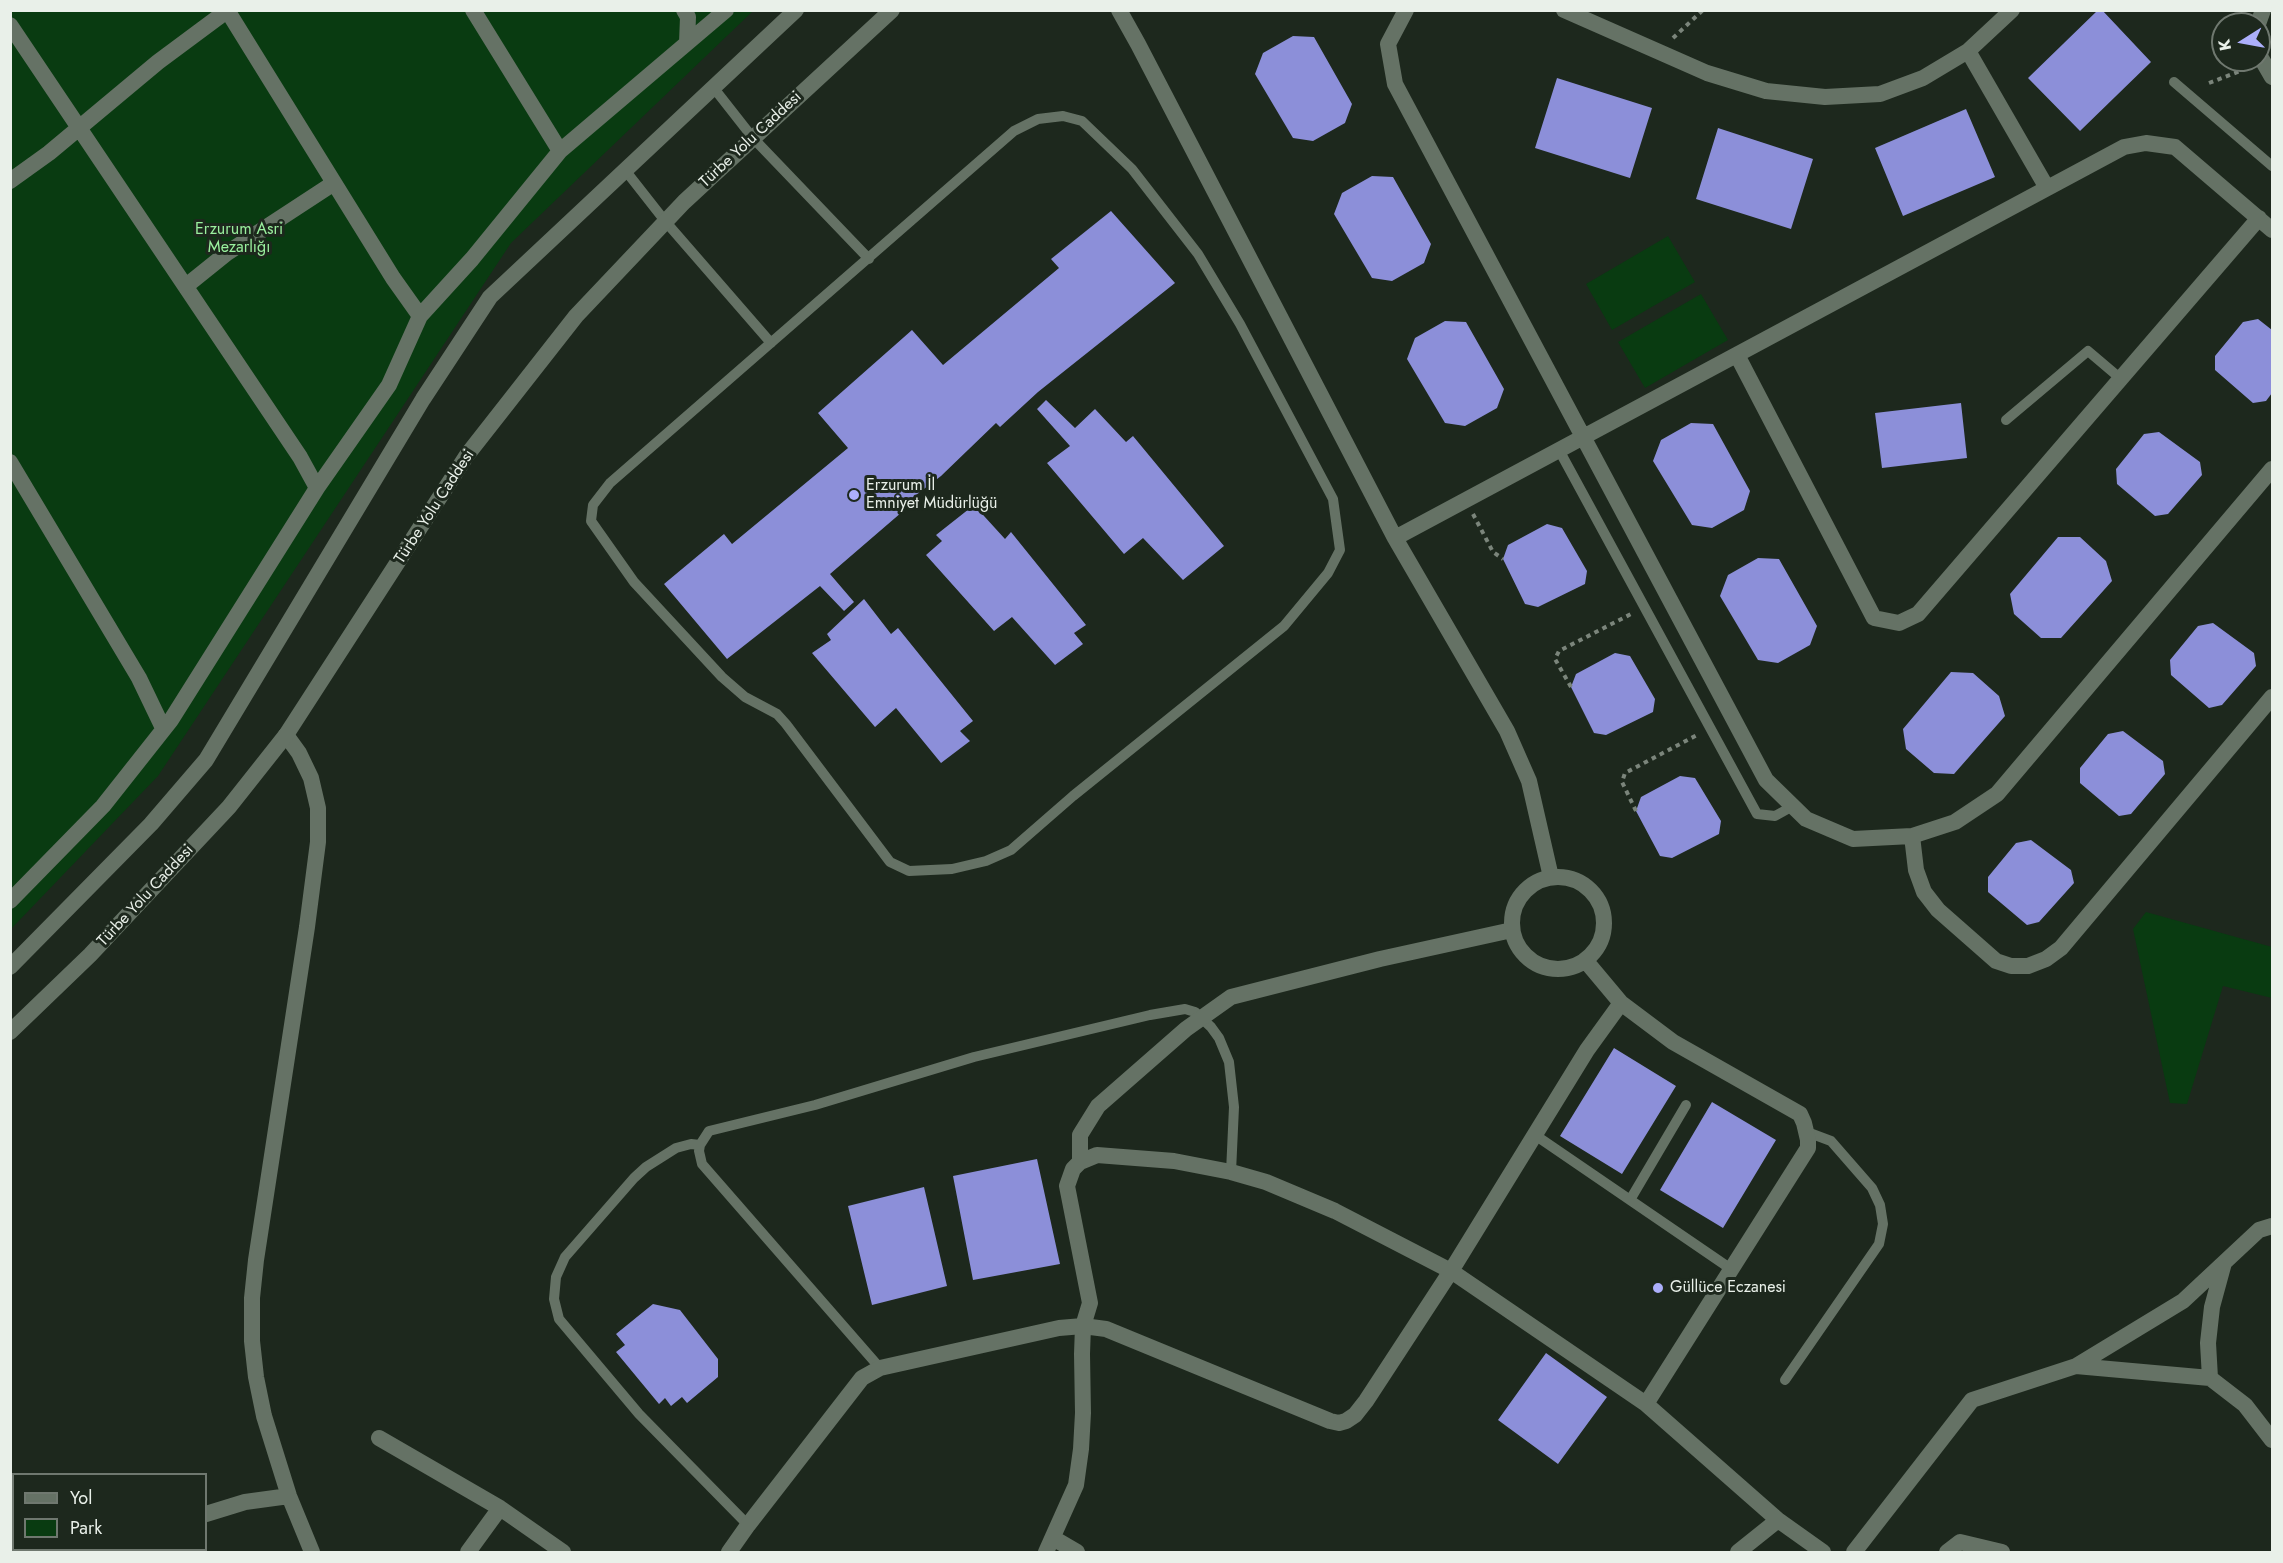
<!DOCTYPE html>
<html>
<head>
<meta charset="utf-8">
<style>
  body { margin:0 }
  #map { position:relative; width:2283px; height:1563px; overflow:hidden; background:#1d281d; font-family:Jost,sans-serif }
  canvas { display:block }
  .frame { position:absolute; inset:0; border:12px solid #e9f0e9; pointer-events:none }
  .legend { position:absolute; left:12px; top:1473px; width:195px; height:78px; box-sizing:border-box; background:#1d281d; border:2px solid #6f786f; margin:0; padding:8px 10px; list-style:none; font-size:18px; color:#e9f0e9 }
  .legend li { display:flex; align-items:center; gap:12px; height:30px }
  .legend b { width:30px; border:2px solid #6f786f }
  .north { position:absolute; left:2211px; top:12px; width:60px; height:60px; box-sizing:border-box; background:#1d281d; border:2px solid #6f786f; border-radius:50%; rotate:259deg; font-size:16px; font-weight:700; line-height:24px; text-align:center; color:#e9f0e9 }
  .north::after { content:''; display:block; margin:auto; width:21px; height:27px; background:#acaffb; clip-path:polygon(50% 0,100% 100%,50% 72%,0 100%) }
</style>
</head>
<body>
<div id="map">
<canvas width="2283" height="1563"></canvas>
<div class="frame"></div>
<ul class="legend">
<li><b style="height:8px;background:#657265"></b>Yol</li>
<li><b style="height:16px;background:#093b11"></b>Park</li>
</ul>
<div class="north">K</div>
</div>
<script>
const c = document.querySelector('canvas').getContext('2d');
c.lineJoin = 'round';
function fill(path, color) {
  c.fillStyle = color;
  c.fill(path, 'evenodd');
}
function toPath(rows) {
  const path = new Path2D();
  for (const r of rows) {
    if (r.length === 3) {
      path.moveTo(r[0] + r[2], r[1]);
      path.arc(r[0], r[1], r[2], 0, 2 * Math.PI);
      continue;
    }
    path.moveTo(r[0], r[1]);
    for (let i = 2; i < r.length; i += 2) path.lineTo(r[i], r[i + 1]);
  }
  return path;
}
function trace(path, color, width, dash) {
  c.strokeStyle = color;
  c.lineWidth = width;
  c.lineCap = dash ? 'butt' : 'round';
  c.setLineDash(dash || []);
  c.stroke(path);
}
function write(font, color, halo, rows, align = 'center') {
  c.font = font + ' Jost,sans-serif';
  c.lineWidth = 6;
  c.setLineDash([]);
  c.textBaseline = 'middle';
  c.strokeStyle = halo;
  c.fillStyle = color;
  for (const [text, x, y, turn = 0] of rows) {
    c.save();
    c.translate(x, y);
    c.rotate((+turn || 0) * Math.PI / 180);
    c.textAlign = isNaN(turn) ? turn : align;
    if (halo) c.strokeText(text, 0, 0);
    c.fillText(text, 0, 0);
    c.restore();
  }
}
const green = toPath([
  [11,11,753,11,511,243,158,776,11,929],
  [1668,236,1695,282,1612,330,1586,284],
  [1701,294,1728,340,1645,388,1618,342],
  [2146,912,2272,947,2272,998,2223,986,2187,1104,2170,1103,2133,929]
]);
const building = toPath([
  [2098,10,2102,10,2151,62,2080,131,2028,78],
  [1293,36,1314,37,1352,104,1345,123,1313,141,1293,138,1255,74,1263,53],
  [1557,78,1652,108,1630,178,1535,148],
  [1966,109,1995,177,1903,216,1875,148],
  [1718,128,1813,159,1791,229,1696,199],
  [1372,176,1393,177,1431,244,1424,263,1392,281,1372,278,1334,214,1342,193],
  [1111,211,1175,283,1038,392,1000,427,996,423,941,476,899,508,902,512,830,574,854,602,844,611,820,586,727,659,664,584,724,534,732,544,848,448,818,413,912,330,943,365,1059,268,1051,259],
  [2258,319,2272,330,2272,393,2266,401,2253,403,2215,370,2215,356,2243,322],
  [1445,321,1466,322,1504,389,1497,408,1465,426,1445,423,1407,359,1415,338],
  [1046,400,1075,428,1095,409,1126,442,1133,436,1224,546,1183,580,1143,538,1124,554,1047,463,1070,446,1037,409],
  [1961,403,1967,458,1882,468,1875,413],
  [1691,423,1713,424,1750,491,1744,510,1712,528,1692,525,1653,461,1661,440],
  [2159,432,2200,462,2202,475,2168,514,2155,516,2117,484,2116,469,2144,434],
  [974,505,1005,539,1011,532,1086,625,1074,633,1083,644,1055,665,1012,617,994,631,926,555,942,541,936,535],
  [1547,524,1562,528,1587,571,1585,584,1538,607,1525,604,1503,559,1508,545],
  [2058,537,2080,537,2106,561,2112,581,2061,638,2041,638,2014,614,2010,594],
  [1758,558,1779,559,1817,626,1810,645,1778,663,1758,660,1720,596,1728,575],
  [864,599,891,634,898,628,973,721,960,731,970,741,941,763,896,708,875,727,812,653,831,640,827,634],
  [2213,623,2254,653,2256,666,2222,705,2209,708,2171,675,2170,660,2198,626],
  [1615,653,1630,656,1655,699,1653,712,1606,735,1594,733,1571,687,1576,674],
  [1951,672,1973,673,1999,696,2005,716,1954,774,1934,773,1906,749,1903,729],
  [2123,731,2163,761,2165,774,2131,814,2119,816,2080,783,2080,768,2108,734],
  [1680,776,1695,778,1721,821,1719,834,1672,858,1660,856,1636,811,1641,797],
  [2031,840,2071,870,2074,883,2039,922,2027,925,1988,892,1988,877,2016,843],
  [1614,1048,1676,1086,1622,1174,1560,1136],
  [1712,1102,1776,1140,1723,1228,1660,1190],
  [1037,1159,1060,1264,973,1280,953,1176],
  [924,1187,947,1286,872,1305,848,1206],
  [653,1304,680,1310,718,1359,718,1377,687,1403,682,1397,671,1406,665,1398,659,1404,616,1352,625,1345,616,1334],
  [1546,1353,1607,1397,1558,1464,1498,1420]
]);
const path = toPath([
  [1673,38,1703,10],
  [2209,83,2248,68],
  [1473,514,1493,552,1503,559],
  [1571,687,1555,659,1559,651,1633,613],
  [1636,811,1622,782,1625,773,1699,734]
]);
const service = toPath([
  [2174,82,2272,166],
  [713,87,753,138,869,259],
  [1063,116,1082,121,1132,169,1198,254,1240,324,1333,499,1340,550,1328,573,1284,626,1073,796,1011,850,986,861,952,869,909,871,890,862,786,724,777,714,745,697,722,677,634,582,591,521,593,505,610,483,1014,131,1038,119,1063,116],
  [625,170,665,221,771,343],
  [2006,420,2088,351,2121,379],
  [1559,450,1757,814,1775,816,1793,806],
  [1535,1135,1731,1269],
  [700,1145,691,1144,676,1148,646,1167,634,1178,565,1257,556,1277,554,1299,559,1319,639,1414,748,1525],
  [1630,1200,1686,1105],
  [880,1368,702,1164,699,1151,700,1145,709,1131,815,1105,974,1057,1150,1015,1185,1009,1195,1012,1211,1027,1219,1038,1229,1062,1234,1107,1231,1172],
  [1785,1380,1879,1244,1883,1224,1880,1205,1872,1188,1831,1141,1807,1132]
]);
const pedestrian = toPath([
  [2258,24,2263,10],
  [2259,51,2261,58,2272,77]
]);
const minor = toPath([
  [227,10,393,278,420,316],
  [473,10,560,151],
  [684,10,688,17,687,43],
  [1119,10,1138,44,1395,538,1507,731,1529,781,1551,877],
  [1406,10,1388,44,1395,84,1766,780,1806,819,1853,839,1912,836,1955,822,1997,794,2272,469],
  [1564,10,1707,73,1766,91,1825,97,1880,94,1923,78,1968,51,2012,10],
  [10,25,300,457,317,488],
  [1968,51,2047,188],
  [10,181,49,153,158,62,228,10],
  [186,286,227,253,334,183],
  [1737,355,1874,618,1899,623,1918,614,2259,218],
  [10,462,139,678,163,728],
  [1395,538,2124,147,2146,143,2175,147,2272,230],
  [286,735,299,753,311,778,318,808,318,842,307,927,256,1260,252,1298,252,1341,256,1377,264,1416,289,1496,312,1552],
  [1912,836,1916,870,1924,892,1938,910,1996,961,2011,966,2028,966,2046,959,2061,948,2272,697],
  [1558,923,46],
  [10,901,103,806,171,720,317,488,389,385,420,316,472,259,560,151,726,10],
  [1585,960,1621,1003,1673,1042,1800,1114,1804,1123,1808,1140,1808,1148,1646,1404],
  [1080,1162,1080,1135,1098,1106,1186,1029,1231,997,1380,959,1512,930],
  [2076,1366,2183,1301,2259,1230,2272,1226],
  [2210,1378,2208,1343,2212,1307,2224,1263],
  [379,1438,500,1508,563,1552],
  [206,1514,245,1502,289,1496],
  [1053,1538,1077,1552],
  [130,1552,135,1550],
  [468,1552,500,1508],
  [729,1552,748,1525,862,1378,880,1368,1059,1328,1083,1326,1106,1329,1330,1421,1339,1423,1346,1421,1355,1415,1366,1401,1451,1271,1587,1050,1621,1003],
  [1046,1552,1076,1485,1081,1449,1083,1413,1082,1354,1083,1326,1090,1303,1067,1186,1073,1169,1080,1162,1097,1155,1174,1161,1231,1172,1266,1182,1335,1211,1451,1271,1646,1404,1778,1520,1823,1552],
  [1738,1552,1778,1520],
  [1854,1552,1972,1400,2076,1366,2210,1378,2245,1405,2272,1440],
  [1947,1552,1960,1542,2002,1552]
]);
const tertiary = toPath([
  [10,967,151,824,206,760,423,399,490,297,796,10],
  [10,1032,90,955,229,807,286,735,467,455,576,316,684,202,892,10]
]);
const markers = [
  [854,495,6,"#acaffb"],
  [1658,1288,6,"#acaffb"]
];
const streetNames = [
  ["Türbe Yolu Caddesi",751,140,-43],
  ["Türbe Yolu Caddesi",435,507,-57],
  ["Türbe Yolu Caddesi",146,896,-47]
];
const parkNames = [
  ["Erzurum Asri",239,230],
  ["Mezarlığı",239,248]
];
const poiNames = [
  ["Erzurum İl",866,486],
  ["Emniyet Müdürlüğü",866,504],
  ["Güllüce Eczanesi",1670,1288]
];
fill(green, '#093b11');
fill(building, '#8c8fd9');
trace(path, '#7b857b', 4, [4.5, 4.5]);
trace(service, '#657265', 10);
trace(pedestrian, '#657265', 16);
trace(minor, '#657265', 16);
trace(tertiary, '#657265', 16);
for (const [x, y, r, color] of markers) {
  const dot = new Path2D();
  dot.arc(x, y, r, 0, 2 * Math.PI);
  c.fillStyle = color;
  c.fill(dot);
  trace(dot, '#1d281d', 2);
}
write('16px', '#e9f0e9', '#1d281d', streetNames);
write('16px', '#9af09e', '#1d281d', parkNames);
write('16px', '#e9f0e9', '#1d281d', poiNames, 'left');
</script>
</body>
</html>
